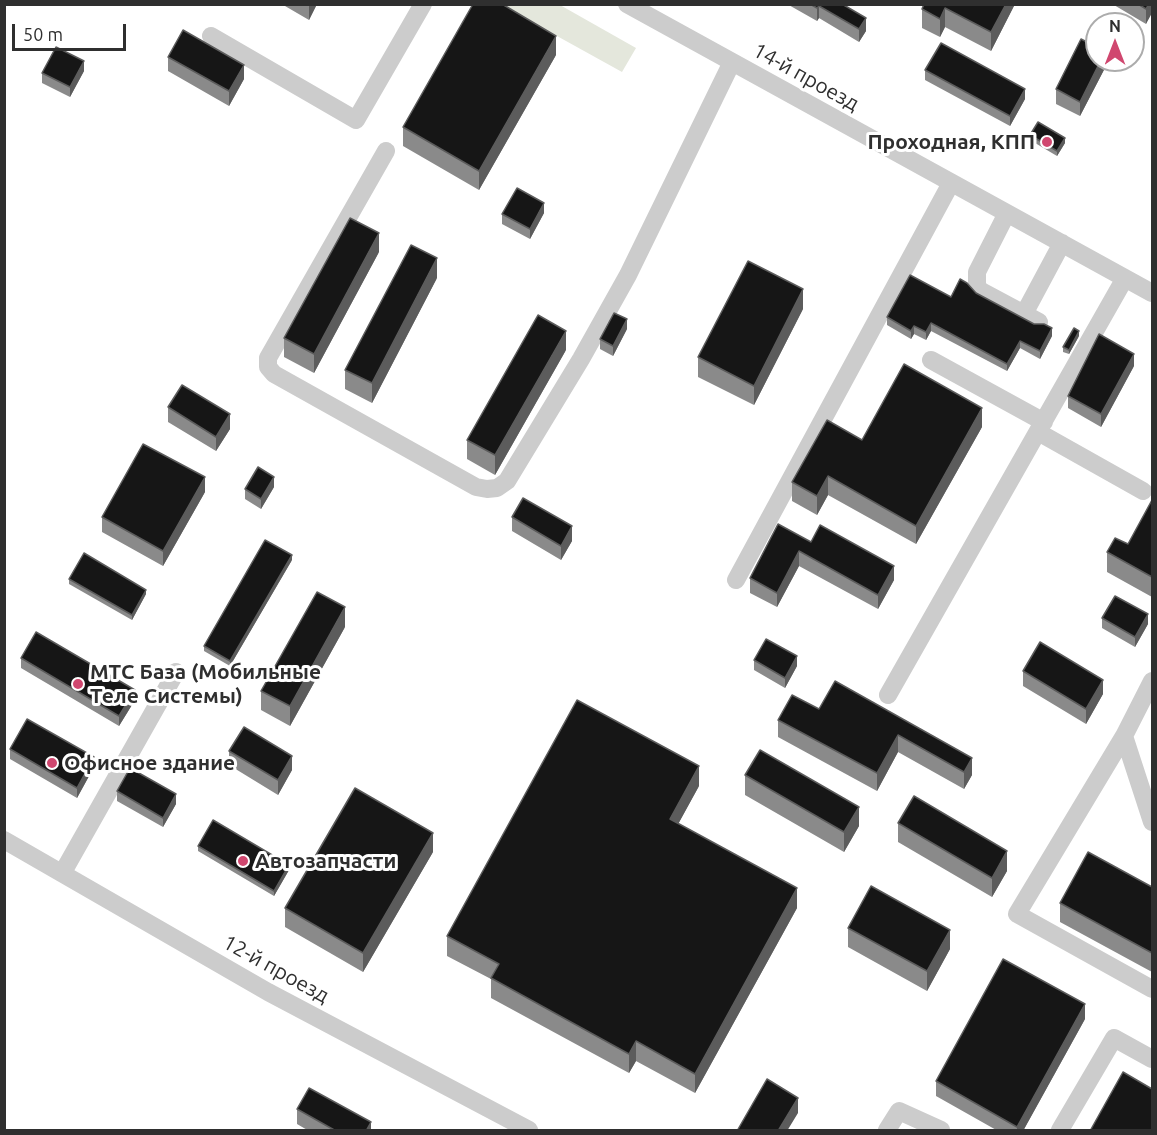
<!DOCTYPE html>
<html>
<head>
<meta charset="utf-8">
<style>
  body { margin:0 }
  #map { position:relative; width:1157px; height:1135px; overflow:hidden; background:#fff; font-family:Ubuntu,sans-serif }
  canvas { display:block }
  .frame { position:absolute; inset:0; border:6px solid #2f2f2f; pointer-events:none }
  .north { position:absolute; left:1085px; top:12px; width:60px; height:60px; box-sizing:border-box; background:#fff; border:2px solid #acacac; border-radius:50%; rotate:0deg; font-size:16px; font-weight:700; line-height:24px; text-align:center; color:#2f2f2f }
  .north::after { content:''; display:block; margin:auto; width:21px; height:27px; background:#d0476f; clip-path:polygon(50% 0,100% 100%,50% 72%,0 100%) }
  .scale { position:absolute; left:12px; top:24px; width:114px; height:27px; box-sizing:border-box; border:3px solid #2f2f2f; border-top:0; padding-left:8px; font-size:18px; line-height:21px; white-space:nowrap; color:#2f2f2f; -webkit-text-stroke:4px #fff; paint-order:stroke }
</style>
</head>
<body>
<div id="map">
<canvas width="1157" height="1135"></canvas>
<div class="frame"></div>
<div class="north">N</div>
<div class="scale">50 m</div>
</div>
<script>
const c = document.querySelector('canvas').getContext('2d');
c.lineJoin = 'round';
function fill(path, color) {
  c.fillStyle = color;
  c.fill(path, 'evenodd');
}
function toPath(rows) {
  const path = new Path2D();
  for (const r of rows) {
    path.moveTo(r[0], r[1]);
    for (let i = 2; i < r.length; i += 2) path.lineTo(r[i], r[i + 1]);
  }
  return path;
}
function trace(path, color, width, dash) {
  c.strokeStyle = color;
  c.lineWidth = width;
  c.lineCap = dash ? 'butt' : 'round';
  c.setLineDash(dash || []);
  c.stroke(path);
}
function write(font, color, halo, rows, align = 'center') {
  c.font = font + ' Ubuntu,sans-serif';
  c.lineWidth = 6;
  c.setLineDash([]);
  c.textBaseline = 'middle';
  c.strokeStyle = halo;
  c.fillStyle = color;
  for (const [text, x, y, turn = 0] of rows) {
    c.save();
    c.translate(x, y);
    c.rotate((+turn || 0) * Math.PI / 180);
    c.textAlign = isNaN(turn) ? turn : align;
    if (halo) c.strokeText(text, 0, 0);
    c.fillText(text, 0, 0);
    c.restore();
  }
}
const green = toPath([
  [501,5,560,5,636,48,622,72]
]);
const minor = toPath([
  [627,4,1152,293],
  [211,36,356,120,423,4],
  [386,151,268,358,268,367,274,374,476,487,487,489,497,488,507,481,581,359,628,275,732,62],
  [1007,213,977,272,977,286,981,291,1039,322],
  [1024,314,1062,243],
  [931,360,1044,422],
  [1038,432,1143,491],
  [736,580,951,183],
  [1152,681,1124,736,1152,822],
  [888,695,1125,278],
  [1124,736,1017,914,1152,989],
  [4,840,268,992,529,1130],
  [63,872,176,672],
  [887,1130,899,1111,941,1130],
  [1060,1130,1114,1038,1152,1059]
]);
const wall = toPath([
  [285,4,317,4,309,20,285,6],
  [787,4,842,4,866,31,859,42,819,18,817,21],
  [1015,4,991,51,945,27,940,37,922,28,922,9],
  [1114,4,1152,4,1146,24,1114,5],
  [556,55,479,190,403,146,403,127],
  [168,57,244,79,229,106,168,71],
  [1106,60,1106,66,1080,116,1056,104,1056,89],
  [925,70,1025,99,1010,126,925,80],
  [84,71,70,97,42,83,42,73],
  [1030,135,1065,143,1057,156,1030,140],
  [544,213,530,239,502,224,502,214],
  [379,252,314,373,284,357,284,338],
  [437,278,372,403,345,389,345,370],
  [976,293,1052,336,1040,359,1020,348,1007,371,931,331,926,340,914,334,911,339,887,325,887,317,951,297],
  [803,309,754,405,698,377,698,357],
  [627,329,613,356,600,349,600,339],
  [1079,336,1069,354,1063,352,1063,347],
  [566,350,495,475,467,459,467,440],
  [1134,366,1101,427,1068,408,1068,396],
  [168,407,230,429,216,451,168,422],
  [982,427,916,544,828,495,817,515,792,501,792,482,862,440],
  [274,487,261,509,245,499,245,489],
  [205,492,163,566,102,532,102,517],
  [1152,500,1152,597,1107,572,1107,552,1128,544],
  [512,517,572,541,561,560,512,531],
  [811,542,894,580,878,609,799,566,777,607,750,593,750,578],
  [292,560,230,666,204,651,204,646],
  [69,579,146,594,132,620,69,584],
  [1102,618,1148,624,1135,647,1102,628],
  [345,627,290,726,261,710,261,691],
  [21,658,135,700,119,726,21,668],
  [754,660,797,666,785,688,754,670],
  [1023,671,1103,694,1086,724,1023,686],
  [819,709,972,758,972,775,964,789,898,752,877,791,778,737,778,720],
  [10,749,94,767,77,798,10,759],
  [229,751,292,770,278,795,229,765],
  [745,775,859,826,844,852,745,795],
  [699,786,678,824,797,908,695,1093,636,1061,629,1073,491,998,491,979,447,956,447,936],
  [117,791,176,804,163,827,117,801],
  [898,823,1007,871,992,897,898,842],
  [198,846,289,870,274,896,198,851],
  [433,852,363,972,285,927,285,908],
  [1152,887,1152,972,1060,922,1060,903],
  [848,928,950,949,927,991,848,947],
  [1085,1019,1023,1131,998,1131,936,1096,936,1081],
  [297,1109,371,1131,309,1131,297,1124]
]);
const shadedWall = toPath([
  [309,4,317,4,309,20],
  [1006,4,1015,4,991,51,991,32],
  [1149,4,1152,4,1152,13,1146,24,1146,9],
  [819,6,819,18,817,21,817,8],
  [945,8,945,27,940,37,940,19],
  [866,18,866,31,859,42,859,29],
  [556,36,556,55,479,190,479,171],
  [1101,60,1106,60,1106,66,1080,116,1080,102],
  [84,61,84,71,70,97,70,87],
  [244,65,244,79,229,106,229,91],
  [1025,89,1025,99,1010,126,1010,116],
  [1065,138,1065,143,1057,156,1057,151],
  [544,203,544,213,530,239,530,229],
  [379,233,379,252,314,373,314,354],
  [437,258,437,278,372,403,372,383],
  [803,289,803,309,754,405,754,386],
  [627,319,627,329,613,356,613,346],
  [931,323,931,331,926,340,926,332],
  [914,326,914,334,911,339,911,331],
  [1052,328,1052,336,1040,359,1040,351],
  [566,331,566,350,495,475,495,455],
  [1079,331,1079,336,1069,354,1069,350],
  [1020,341,1020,348,1007,371,1007,364],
  [1134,354,1134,366,1101,427,1101,414],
  [982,408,982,427,916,544,916,526],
  [230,414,230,429,216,451,216,437],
  [828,476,828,495,817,515,817,496],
  [205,477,205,492,163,566,163,551],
  [274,477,274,487,261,509,261,499],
  [572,526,572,541,561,560,561,546],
  [799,551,799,566,777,607,777,593],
  [292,555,292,560,230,666,230,661],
  [894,566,894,580,878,609,878,595],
  [146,590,146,594,132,620,132,615],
  [345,607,345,627,290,726,290,706],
  [1148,614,1148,624,1135,647,1135,637],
  [797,656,797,666,785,688,785,678],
  [1103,680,1103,694,1086,724,1086,709],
  [135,690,135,700,119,726,119,716],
  [898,735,898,752,877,791,877,773],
  [292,756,292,770,278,795,278,780],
  [94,757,94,767,77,798,77,788],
  [972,758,972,775,964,789,964,772],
  [699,766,699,786,670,839,670,819],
  [176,794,176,804,163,827,163,818],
  [859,807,859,826,844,852,844,832],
  [433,833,433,852,363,972,363,953],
  [1007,851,1007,871,992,897,992,878],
  [289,865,289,870,274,896,274,891],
  [797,888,797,908,695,1093,695,1074],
  [950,930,950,949,927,991,927,971],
  [1085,1004,1085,1019,1023,1131,1017,1131,1017,1127],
  [636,1041,636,1061,629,1073,629,1054],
  [798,1098,798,1113,787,1131,778,1131],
  [371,1122,371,1131,366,1131]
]);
const building = toPath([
  [473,4,502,4,556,36,479,171,403,127,473,4],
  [810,4,842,4,866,18,859,29,819,6,817,8,810,4],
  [924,4,1006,4,991,32,945,8,940,19,922,9,924,4],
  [1138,4,1149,4,1146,9,1138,4],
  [183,30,244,65,229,91,168,57,183,30],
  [1081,39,1097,47,1097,60,1101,60,1080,102,1056,89,1081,39],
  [941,43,1025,89,1010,116,925,70,941,43],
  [56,47,84,61,70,87,42,73,56,47],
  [1038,122,1065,138,1057,151,1030,135,1038,122],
  [517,188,544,203,530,229,502,214,517,188],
  [350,218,379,233,314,354,284,338,350,218],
  [411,245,437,258,372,383,345,370,411,245],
  [748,261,803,289,754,386,698,357,748,261],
  [910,275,951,297,960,279,967,283,976,293,1019,316,1034,324,1044,324,1052,328,1040,351,1020,341,1007,364,931,323,926,332,914,326,911,331,887,317,910,275],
  [614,313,627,319,613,346,600,339,614,313],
  [538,315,566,331,495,455,467,440,538,315],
  [1074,328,1079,331,1069,350,1063,347,1074,328],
  [1099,334,1134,354,1101,414,1068,396,1099,334],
  [904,364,982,408,916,526,828,476,817,496,792,482,827,420,862,440,904,364],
  [182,385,230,414,216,437,168,407,182,385],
  [143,444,205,477,163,551,102,517,143,444],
  [258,467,274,477,261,499,245,489,258,467],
  [523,498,572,526,561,546,512,517,523,498],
  [1152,500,1152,577,1107,552,1115,538,1128,544,1152,500],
  [778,524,811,542,820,525,894,566,878,595,799,551,777,593,750,578,778,524],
  [265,540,292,555,230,661,204,646,265,540],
  [84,553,146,590,132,615,69,579,84,553],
  [317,592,345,607,290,706,261,691,317,592],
  [1115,596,1148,614,1135,637,1102,618,1115,596],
  [36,632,135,690,119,716,21,658,36,632],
  [766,639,797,656,785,678,754,660,766,639],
  [1040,642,1103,680,1086,709,1023,671,1040,642],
  [835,681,972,758,964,772,898,735,877,773,778,720,792,695,819,709,835,681],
  [577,700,699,766,670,819,797,888,695,1074,636,1041,629,1054,491,978,499,964,447,936,577,700],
  [27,719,94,757,77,788,10,749,27,719],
  [244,727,292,756,278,780,229,751,244,727],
  [760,750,859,807,844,832,745,775,760,750],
  [130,768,176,794,163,818,117,791,130,768],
  [355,788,433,833,363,953,285,908,355,788],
  [914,796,1007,851,992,878,898,823,914,796],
  [213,820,289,865,274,891,198,846,213,820],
  [1088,852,1152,887,1152,953,1060,903,1088,852],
  [871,886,950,930,927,971,848,928,871,886],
  [1003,959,1085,1004,1017,1127,936,1081,1003,959],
  [1123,1072,1152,1089,1152,1131,1090,1131,1123,1072],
  [767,1079,798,1098,778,1131,737,1131,767,1079],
  [309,1088,371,1122,366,1131,336,1131,297,1109,309,1088]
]);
const markers = [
  [1047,142,6,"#d0476f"],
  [78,684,6,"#d0476f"],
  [52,763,6,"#d0476f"],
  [243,861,6,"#d0476f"]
];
const streetNames = [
  ["14-й проезд",806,77,29],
  ["12-й проезд",276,969,29]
];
const poiNames = [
  ["Проходная, КПП",1035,142,"right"],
  ["МТС База (Мобильные",90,672],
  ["Теле Системы)",90,696],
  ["Офисное здание",64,763],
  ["Автозапчасти",255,861]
];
fill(green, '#e4e7dc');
trace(minor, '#ccc', 18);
fill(wall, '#8a8a8a');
fill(shadedWall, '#5c5c5c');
fill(building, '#161616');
trace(building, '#5c5c5c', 1.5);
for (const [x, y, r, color] of markers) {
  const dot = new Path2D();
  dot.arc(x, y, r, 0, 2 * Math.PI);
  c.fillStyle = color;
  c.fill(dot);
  trace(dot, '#fff', 2);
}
write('21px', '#2f2f2f', '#fff', streetNames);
write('bold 21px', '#2f2f2f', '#fff', poiNames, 'left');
</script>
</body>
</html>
